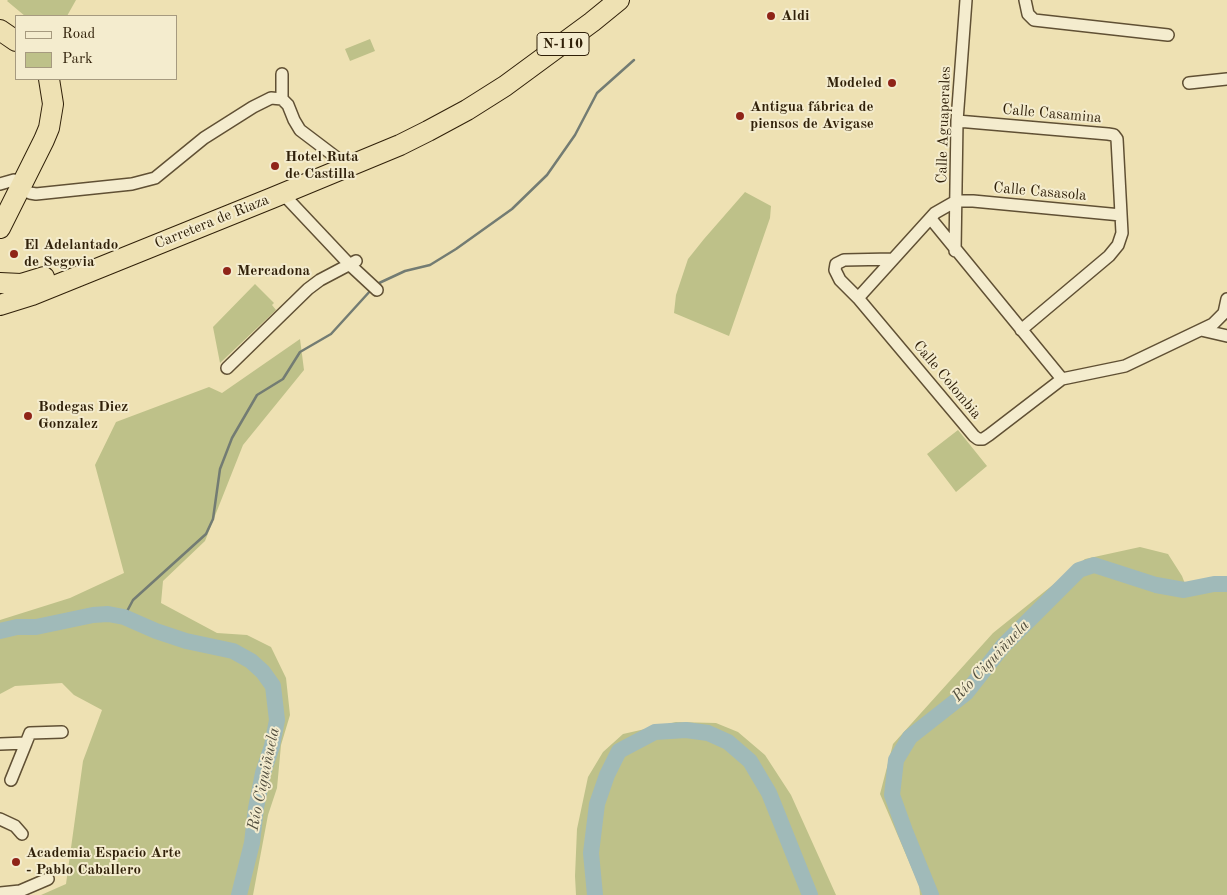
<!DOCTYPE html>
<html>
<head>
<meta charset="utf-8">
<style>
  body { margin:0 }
  #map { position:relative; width:1227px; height:895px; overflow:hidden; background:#eee1b3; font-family:"Old Standard TT",serif }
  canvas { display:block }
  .legend { position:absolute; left:15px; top:15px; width:162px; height:65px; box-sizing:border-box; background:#f4ecce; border:1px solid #a69a7f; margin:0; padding:6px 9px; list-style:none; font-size:15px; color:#302009 }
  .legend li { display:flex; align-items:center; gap:10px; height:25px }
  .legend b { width:25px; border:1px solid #a69a7f }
</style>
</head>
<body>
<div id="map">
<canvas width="1227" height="895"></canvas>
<ul class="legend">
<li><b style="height:6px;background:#f4ecce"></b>Road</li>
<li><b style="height:14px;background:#bec189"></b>Park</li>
</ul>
</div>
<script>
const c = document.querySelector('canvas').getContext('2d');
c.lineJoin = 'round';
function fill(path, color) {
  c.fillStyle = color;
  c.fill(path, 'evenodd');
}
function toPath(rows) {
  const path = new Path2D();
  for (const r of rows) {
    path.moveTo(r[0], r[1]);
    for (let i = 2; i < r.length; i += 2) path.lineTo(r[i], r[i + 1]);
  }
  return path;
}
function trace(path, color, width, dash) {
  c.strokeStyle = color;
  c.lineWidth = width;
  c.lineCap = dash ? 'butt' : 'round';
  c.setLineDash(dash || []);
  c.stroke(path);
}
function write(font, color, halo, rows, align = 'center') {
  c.font = font + ' "Old Standard TT",serif';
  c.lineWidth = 4;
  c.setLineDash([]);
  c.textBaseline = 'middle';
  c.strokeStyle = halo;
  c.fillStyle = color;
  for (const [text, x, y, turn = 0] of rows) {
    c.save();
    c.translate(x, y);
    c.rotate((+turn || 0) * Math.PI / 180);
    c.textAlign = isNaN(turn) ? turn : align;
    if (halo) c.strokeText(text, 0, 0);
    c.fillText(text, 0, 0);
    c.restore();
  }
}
const green = toPath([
  [8,0,76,0,67,16,25,16,7,1],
  [370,39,375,51,350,61,345,49],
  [745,192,771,206,770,218,729,336,674,313,676,295,688,259,704,239],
  [255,284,274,303,272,305,276,310,220,363,213,327],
  [300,339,304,370,243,445,205,541,163,581,161,603,217,633,247,635,271,647,286,678,290,715,281,745,277,788,268,815,253,895,41,895,66,884,83,761,102,710,74,695,62,683,15,686,0,694,0,620,70,598,124,573,95,465,116,422,209,387,222,393],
  [958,430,987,466,956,492,927,454],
  [1140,547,1168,554,1182,576,1187,589,1214,584,1227,584,1227,895,920,895,919,885,880,794,893,744,993,633,1085,559],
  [676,722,716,723,738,732,765,755,791,795,836,895,576,895,575,876,577,829,588,777,603,752,623,734]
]);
const stream = toPath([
  [377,284,405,271,430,265,456,249,512,209,547,175,575,135,597,93,634,60],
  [124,617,133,600,206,534,213,519,220,469,232,438,257,395,283,379,300,352,331,334,371,290]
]);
const river = toPath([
  [0,631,17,627,36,627,93,615,108,614,124,617,156,631,186,641,233,651,251,661,263,672,273,686,277,720,272,746,263,773,256,808,252,843,239,895],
  [595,895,591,853,597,804,607,775,619,751,655,732,686,730,708,733,728,742,750,761,769,793,810,895],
  [931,895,905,831,892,795,896,760,910,737,966,693,1003,646,1079,570,1094,565,1156,585,1184,590,1214,584,1227,584]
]);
const street = toPath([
  [1025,0,1028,14,1034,20,1168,35],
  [282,74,282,99],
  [1189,83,1227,79],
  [957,121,1108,134,1114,135,1117,139,1122,233,1118,245,1109,256,1021,330],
  [0,184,14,180],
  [20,189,30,193,36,194,132,184,155,178,204,138,253,107,271,98,282,99,288,105,294,120,300,130,337,158],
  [283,194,349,264,377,290],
  [931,219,1062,379],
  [955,251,957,121,966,0],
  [893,259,844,260,836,264,835,270,840,280,858,298,974,436,978,439,983,439,989,435,1062,379,1125,366,1213,324,1224,313,1227,299],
  [858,298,935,213,956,201,973,201,1121,215],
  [1201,330,1227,336],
  [227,368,308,289,320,280,356,261],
  [26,743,30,733,62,732],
  [0,744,26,743,11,780],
  [0,819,15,826,22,834],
  [0,893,20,891,48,879]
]);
const highway = toPath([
  [0,30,16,41],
  [0,228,44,140,49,128,53,104,49,79],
  [0,283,21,284,44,277],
  [0,305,32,295,272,198,400,145,428,131,467,110,505,86,592,22,619,0]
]);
const markers = [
  [771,16,5,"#8f2418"],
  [892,83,5,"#8f2418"],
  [740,116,5,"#8f2418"],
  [275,166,5,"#8f2418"],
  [14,254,5,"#8f2418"],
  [227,271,5,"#8f2418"],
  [28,416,5,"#8f2418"],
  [16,862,5,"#8f2418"]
];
const shields = [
  [563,44,52]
];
const shieldNames = [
  ["N-110",563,44]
];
const poiNames = [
  ["Aldi",781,16],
  ["Modeled",882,83,"right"],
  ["Antigua fábrica de",750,107],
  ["piensos de Avigase",750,124],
  ["Hotel Ruta",285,157],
  ["de Castilla",285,174],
  ["El Adelantado",24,245],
  ["de Segovia",24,262],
  ["Mercadona",237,271],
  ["Bodegas Diez",38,407],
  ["Gonzalez",38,424],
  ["Academia Espacio Arte",26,853],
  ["- Pablo Caballero",26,870]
];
const streetNames = [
  ["Calle Casamina",1052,114,5],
  ["Calle Aguaperales",944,125,-88],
  ["Calle Casasola",1040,192,5],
  ["Carretera de Riaza",212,222,-22],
  ["Calle Colombia",947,380,50]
];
const waterNames = [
  ["Río Ciguiñuela",991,661,-47],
  ["Río Ciguiñuela",264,779,-78]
];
fill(green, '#bec189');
trace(stream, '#737c73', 2.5);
trace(river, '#a0bab9', 16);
trace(street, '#605034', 14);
trace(highway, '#302009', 22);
trace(street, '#f4ecce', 11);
trace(highway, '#eee1b3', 20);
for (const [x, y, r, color] of markers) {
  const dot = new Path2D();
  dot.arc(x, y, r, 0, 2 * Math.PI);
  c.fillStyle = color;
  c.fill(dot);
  trace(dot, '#f4ecce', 2);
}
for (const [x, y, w] of shields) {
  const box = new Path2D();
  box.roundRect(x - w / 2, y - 11.5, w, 23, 4);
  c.fillStyle = '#f4ecce';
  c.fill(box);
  trace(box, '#302009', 1);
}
write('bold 14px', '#302009', null, shieldNames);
write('bold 15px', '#302009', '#f4ecce', poiNames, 'left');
write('15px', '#302009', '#f4ecce', streetNames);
write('italic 16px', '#524e3e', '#f4ecce', waterNames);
</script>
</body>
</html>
